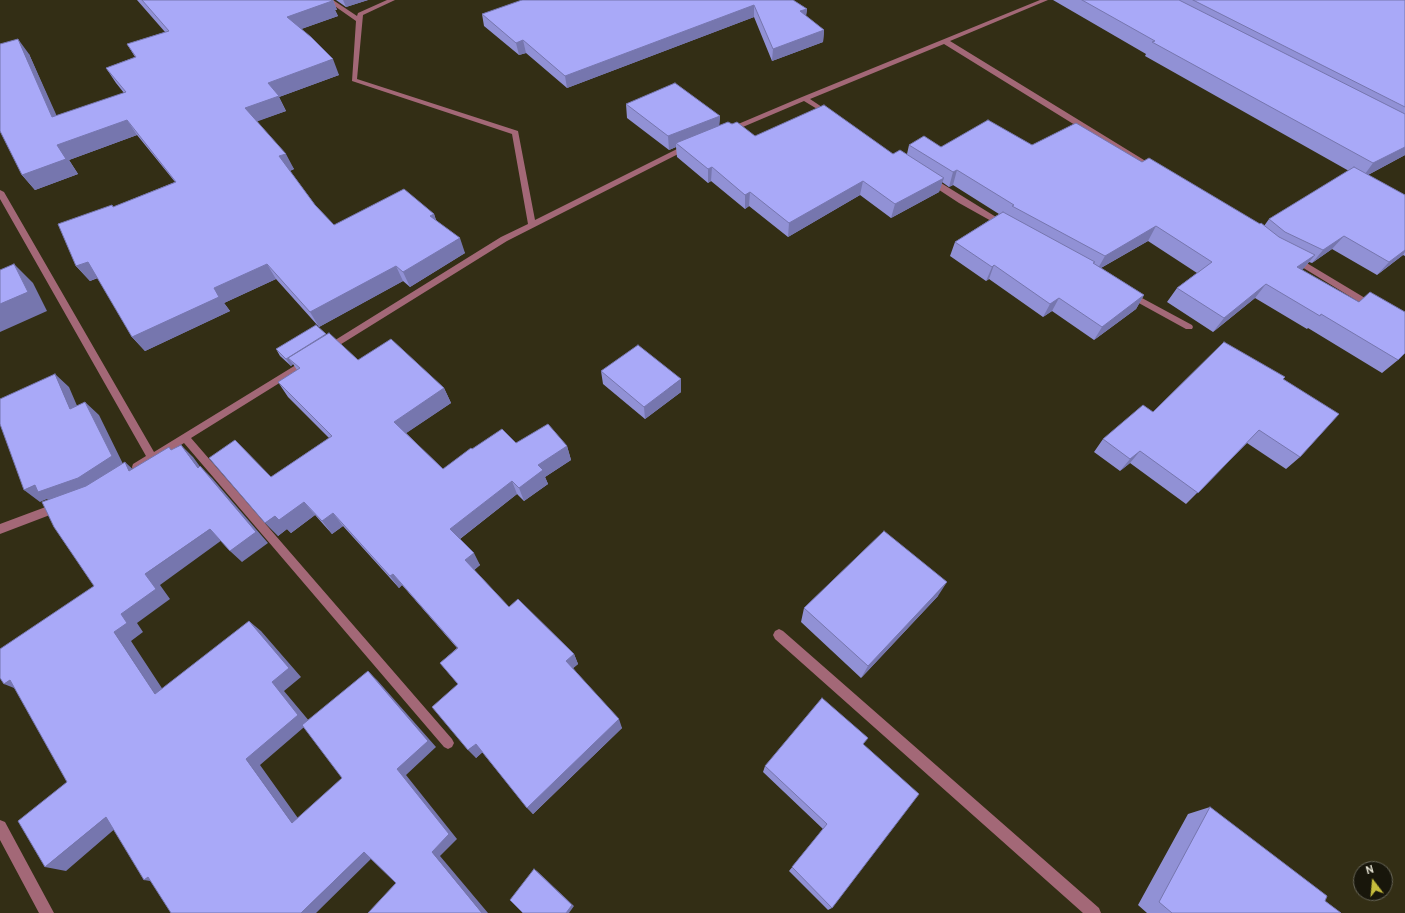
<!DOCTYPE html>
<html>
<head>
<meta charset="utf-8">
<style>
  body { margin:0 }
  #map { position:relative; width:1405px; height:913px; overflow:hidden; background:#332e15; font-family:Overpass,sans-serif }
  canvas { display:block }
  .north { position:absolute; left:1353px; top:861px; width:40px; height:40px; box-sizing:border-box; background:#18160b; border:1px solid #686659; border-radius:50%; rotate:344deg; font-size:11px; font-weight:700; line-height:16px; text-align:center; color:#e1decf }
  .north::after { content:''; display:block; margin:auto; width:14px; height:18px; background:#c6bc3c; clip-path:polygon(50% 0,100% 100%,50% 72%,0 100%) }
</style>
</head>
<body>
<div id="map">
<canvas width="1405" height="913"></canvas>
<div class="north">N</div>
</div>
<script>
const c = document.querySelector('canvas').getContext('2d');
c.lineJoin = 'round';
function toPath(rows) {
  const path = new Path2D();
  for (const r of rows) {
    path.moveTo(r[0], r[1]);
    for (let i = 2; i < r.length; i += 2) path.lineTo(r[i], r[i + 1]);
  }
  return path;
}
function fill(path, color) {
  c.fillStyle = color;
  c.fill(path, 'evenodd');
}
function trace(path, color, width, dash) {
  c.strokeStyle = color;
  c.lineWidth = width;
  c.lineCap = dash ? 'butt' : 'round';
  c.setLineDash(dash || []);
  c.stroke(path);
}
const minor = toPath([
  [326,0,333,0,357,16,358,13,387,0,395,0,363,15,357,79,518,131,535,220,685,145,692,147,507,241,330,351,324,351,322,349,324,347,501,237,528,224,512,134,352,81,356,21,326,0],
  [1040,0,1048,0,950,41,1157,168,1157,172,1151,172,944,44,810,99,831,113,831,115,827,115,804,101,731,132,724,130,802,97,1040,0],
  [927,178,933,178,1009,225,1008,227,1002,227,959,203,927,182,927,178],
  [0,190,4,192,154,452,304,360,310,360,312,362,310,364,191,438,452,739,454,743,452,747,448,749,444,747,184,443,141,470,133,470,132,467,133,464,146,456,0,199,0,190],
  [1295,256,1375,304,1376,306,1375,308,1369,308,1292,261,1292,257,1295,256],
  [1129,291,1192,325,1193,327,1192,329,1186,329,1126,296,1125,294,1129,291],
  [59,502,63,504,64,507,63,510,0,534,0,524,59,502],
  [779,629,783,631,1099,908,1101,913,1083,913,775,639,773,635,775,631,779,629],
  [0,820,5,822,54,913,39,913,0,840,0,820]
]);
const wall = toPath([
  [137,0,333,0,337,10,335,10,338,16,301,29,339,75,279,97,286,111,257,121,294,169,290,171,315,205,334,225,434,214,436,220,465,253,410,287,403,281,319,327,276,279,224,303,230,311,145,351,132,337,98,278,90,281,76,266,112,205,113,207,175,182,137,135,69,160,78,174,35,190,22,175,29,54,56,116,124,93,116,83,106,68,135,57,127,44,165,32],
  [336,0,368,0,346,7],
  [793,0,807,9,806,16,824,30,823,42,772,61,754,17,567,88,526,53,519,55,484,26,482,14],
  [1053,0,1405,0,1405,155,1368,175,1405,195,1405,256,1403,255,1377,275,1332,249,1312,263,1309,262,1302,270,1398,360,1382,373,1308,328,1307,329,1255,298,1213,332,1167,302,1177,288,1197,273,1148,241,1101,268,1144,295,1136,309,1094,340,1052,311,1043,317,989,279,986,281,950,256,955,242,999,214,953,185,949,187,942,182,939,192,891,218,860,195,788,237,749,206,745,209,711,181,708,183,677,157,676,147,669,150,627,118,626,104,720,116,719,125,732,124,755,136,893,154,907,154,909,145,941,147,1032,145,1142,162,1260,224,1264,226,1269,219,1349,171,1145,56,1146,54],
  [326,335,358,360,444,388,451,403,406,433,443,469,472,449,516,443,567,446,571,460,545,477,548,484,524,501,517,494,460,539,480,565,474,570,509,607,574,654,578,664,573,668,622,728,533,814,482,752,476,758,458,684,440,663,457,648,402,585,399,588,343,526,332,534,315,515,291,533,287,529,278,536,271,477,329,438,288,397,278,382,297,370,293,364,291,366,280,356,276,349],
  [601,371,681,392,645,419,603,384],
  [1283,379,1300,457,1286,469,1247,443,1186,504,1130,463,1120,471,1094,452,1103,439,1153,412],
  [938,596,861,678,801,622,804,608],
  [864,744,832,908,828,910,789,871,823,829,763,772,765,766],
  [1210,807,1325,901,1341,913,1147,913,1138,905,1188,814]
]);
const shadedWall = toPath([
  [328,0,333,0,337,10,335,10,338,16,293,32,287,17],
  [343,0,368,0,346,7],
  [754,5,754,17,567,88,565,76],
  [807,9,805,21,800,11],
  [824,30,823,42,772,61,773,49],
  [18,39,29,54,64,132,52,117],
  [523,40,526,53,519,55,516,43],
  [333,59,339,75,279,97,286,111,253,123,245,108,268,83],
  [720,116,719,130,676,143,676,147,669,150,668,136],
  [127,120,137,135,69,160,78,174,35,190,22,175,57,145],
  [1405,147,1405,155,1362,178,1373,163],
  [286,154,294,169,287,172,279,156],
  [712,167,711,181,708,183,708,169],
  [957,170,953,185,949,187,953,172],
  [944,178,939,192,891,218,895,204],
  [863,181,860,195,788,237,789,223],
  [750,192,749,206,745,209,745,195],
  [434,214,439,229,430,216],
  [1156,226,1148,241,1097,270,1105,256],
  [1344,236,1332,249,1312,263,1323,250],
  [460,238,465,253,410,287,403,272],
  [1405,250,1405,252,1403,255,1377,275,1389,262],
  [1315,255,1303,269,1285,281,1297,267],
  [88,262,101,276,90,281,76,266],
  [14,264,33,283,47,311,0,332,0,304],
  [267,264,276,279,224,303,230,311,145,351,132,337,214,288],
  [994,265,989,279,986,281,992,267],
  [396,266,403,281,319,327,310,312],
  [1266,284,1255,298,1213,332,1224,318],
  [1144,295,1136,309,1094,340,1102,327],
  [1059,298,1052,311,1043,317,1050,304],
  [326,334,288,358,293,364,291,366,286,359],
  [55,374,69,387,84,422,70,409],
  [681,379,681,392,645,419,644,407],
  [444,388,451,403,402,436,394,422],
  [85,402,99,415,125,468,54,503,47,499,40,502,24,490,35,485],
  [181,445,193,457,210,480,198,468],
  [567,446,571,460,545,477,548,484,524,501,519,488,538,465],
  [1140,451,1130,463,1120,471,1130,459],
  [125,462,138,474,129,471],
  [200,466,212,478,268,543,242,562,230,551],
  [512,481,517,494,457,541,450,529],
  [304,502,315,515,291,533,287,529,278,536,265,523,275,516],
  [333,513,343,526,332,534,322,521],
  [210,529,222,540,160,585,170,599,137,623,143,632,131,641,171,702,155,694,114,632,121,614,145,574],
  [474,553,480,565,472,572,465,560],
  [393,574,402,585,399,588,390,576],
  [947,582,938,596,861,678,868,666],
  [249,621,261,631,301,677,284,691,310,722,260,765,305,828,292,823,246,759,272,682],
  [574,654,578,664,570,671,566,661],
  [368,671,377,680,436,747,406,775,457,839,440,856,488,913,482,913,432,852,397,769],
  [10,680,24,692,4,684],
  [619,719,622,728,533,814,527,808],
  [476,744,483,752,476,758,468,750],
  [106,817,124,821,66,871,45,867],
  [364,852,375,855,316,913,301,913],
  [534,869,537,871,574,906,569,913,566,913],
  [148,877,162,883,144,880]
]);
const building = toPath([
  [142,0,331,0,332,1,287,17,311,37,333,59,268,83,279,96,245,108,286,154,279,156,315,205,334,225,404,189,434,214,430,216,460,238,403,272,396,266,310,312,267,264,214,288,219,297,132,337,88,262,76,266,58,224,112,205,113,207,176,182,127,120,57,145,66,159,22,175,0,131,0,44,18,39,52,117,126,92,106,68,136,57,127,44,169,31,142,0],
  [522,0,793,0,807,9,800,11,824,30,773,49,754,5,565,76,523,40,516,43,482,14,522,0],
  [1082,0,1179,0,1405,114,1405,147,1373,163,1152,42,1155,41,1082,0],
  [1193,0,1405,0,1405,107,1193,0],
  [675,83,720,116,668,136,626,104,675,83],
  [824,105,893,154,900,150,944,178,895,204,863,181,789,223,750,192,745,195,712,167,708,169,676,143,728,122,732,124,737,122,755,136,824,105],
  [988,120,1032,145,1076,123,1142,162,1149,158,1260,224,1261,223,1279,237,1315,255,1297,267,1359,302,1370,292,1405,312,1405,353,1398,360,1321,314,1320,316,1266,284,1224,318,1177,288,1212,262,1156,226,1105,256,1012,206,1014,205,957,170,953,172,909,145,924,136,941,147,988,120],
  [1354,167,1405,195,1405,250,1389,262,1344,236,1323,250,1285,232,1269,219,1354,167],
  [1003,212,1095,262,1093,263,1144,295,1102,327,1059,298,1050,304,994,265,992,267,955,242,1003,212],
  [14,264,28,292,0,304,0,270,14,264],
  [316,325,326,334,286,359,276,349,316,325],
  [329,333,358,360,391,339,444,388,394,422,443,469,471,448,472,449,502,429,516,443,548,424,567,446,538,465,543,470,519,488,512,481,450,529,474,553,465,560,509,607,518,599,574,654,566,661,619,719,527,808,476,744,468,750,432,707,458,684,440,663,458,648,393,574,390,576,333,513,322,521,304,502,279,520,275,516,265,523,209,458,235,440,271,477,332,436,278,382,300,368,288,358,329,333],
  [1224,342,1285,377,1283,379,1339,414,1300,457,1259,430,1198,493,1140,451,1130,459,1103,439,1143,405,1153,412,1224,342],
  [638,345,681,379,644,407,601,371,638,345],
  [55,374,70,409,85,402,112,456,78,478,38,492,35,485,24,490,0,424,0,399,55,374],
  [181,445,198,468,200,466,256,532,230,551,210,529,145,574,156,589,121,614,127,623,114,632,155,694,249,621,289,668,272,682,298,715,246,759,292,823,342,778,302,725,368,671,428,741,397,769,449,834,432,852,482,913,368,913,396,883,364,852,301,913,171,913,148,877,144,880,106,817,45,867,18,821,67,782,10,680,4,684,0,678,0,649,94,586,54,527,42,502,86,486,125,462,129,471,169,447,171,450,181,445],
  [884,531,947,582,868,666,804,608,884,531],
  [822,698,868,738,863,744,919,794,832,908,792,867,827,824,765,766,822,698],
  [1210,807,1327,896,1325,901,1341,913,1172,913,1159,902,1210,807],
  [534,869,572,905,566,913,523,913,510,900,534,869]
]);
fill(minor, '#a36877');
fill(wall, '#9191d5');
fill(shadedWall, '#7676ae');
fill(building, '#a9a9f8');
trace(building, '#7676ae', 1);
</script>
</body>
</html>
